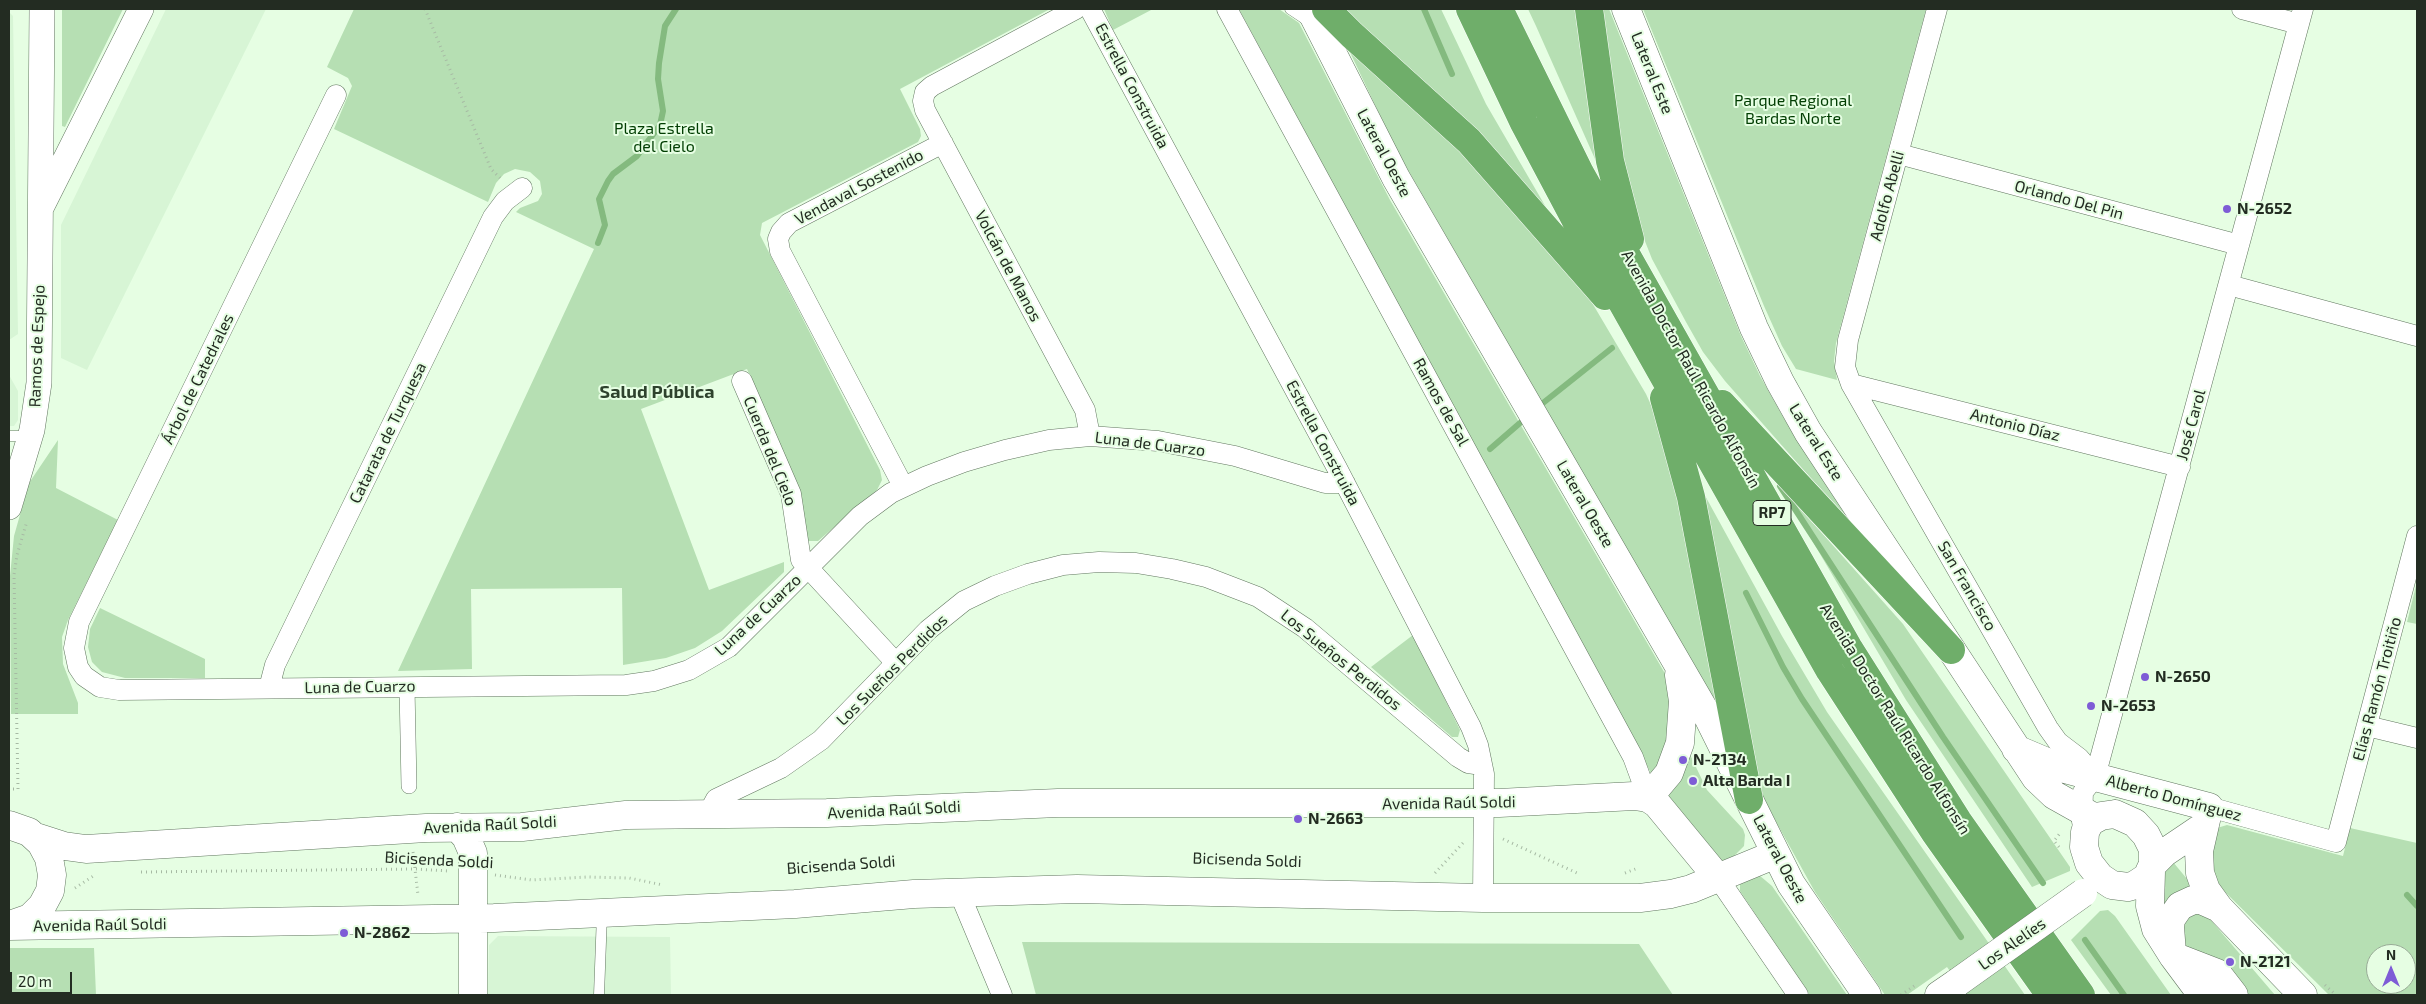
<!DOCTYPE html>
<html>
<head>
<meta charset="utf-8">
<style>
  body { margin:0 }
  #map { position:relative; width:2426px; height:1004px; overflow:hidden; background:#e6fee3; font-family:"Exo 2",sans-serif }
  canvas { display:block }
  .frame { position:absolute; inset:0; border:10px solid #232c22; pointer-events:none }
  .north { position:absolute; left:2366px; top:944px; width:50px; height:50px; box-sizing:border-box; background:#e6fee3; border:1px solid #98aa96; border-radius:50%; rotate:0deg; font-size:14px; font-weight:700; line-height:20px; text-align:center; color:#232c22 }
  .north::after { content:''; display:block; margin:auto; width:18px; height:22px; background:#7e5cd6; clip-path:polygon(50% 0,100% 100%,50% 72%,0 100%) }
  .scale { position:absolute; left:10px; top:972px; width:62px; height:22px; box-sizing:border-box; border:2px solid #232c22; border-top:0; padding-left:6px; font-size:15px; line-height:18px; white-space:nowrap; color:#232c22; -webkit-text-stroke:4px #e6fee3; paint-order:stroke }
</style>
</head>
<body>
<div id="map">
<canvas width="2426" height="1004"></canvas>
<div class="frame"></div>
<div class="north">N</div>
<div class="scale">20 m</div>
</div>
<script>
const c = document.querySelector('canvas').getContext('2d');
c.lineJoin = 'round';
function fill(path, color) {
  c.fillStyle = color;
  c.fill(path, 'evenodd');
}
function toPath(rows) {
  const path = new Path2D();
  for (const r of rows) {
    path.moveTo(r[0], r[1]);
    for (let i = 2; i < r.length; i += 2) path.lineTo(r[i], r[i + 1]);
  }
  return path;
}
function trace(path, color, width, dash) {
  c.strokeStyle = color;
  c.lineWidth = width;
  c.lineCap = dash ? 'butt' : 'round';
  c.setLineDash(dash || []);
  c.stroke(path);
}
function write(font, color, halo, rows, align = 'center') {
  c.font = font + ' "Exo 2",sans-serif';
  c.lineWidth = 4;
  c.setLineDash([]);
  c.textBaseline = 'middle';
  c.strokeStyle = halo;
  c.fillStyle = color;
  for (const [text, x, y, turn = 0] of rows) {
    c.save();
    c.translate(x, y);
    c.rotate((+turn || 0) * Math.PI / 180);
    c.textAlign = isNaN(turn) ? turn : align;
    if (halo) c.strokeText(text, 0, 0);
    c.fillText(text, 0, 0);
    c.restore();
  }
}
const built = toPath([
  [166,9,266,9,87,370,61,358,61,225],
  [9,12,13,16,18,334,9,340],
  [9,375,18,391,18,420,14,426,9,426],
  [498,936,670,937,671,995,488,995,489,945]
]);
const green = toPath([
  [62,9,123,9,65,127,62,126],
  [354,9,1050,9,900,89,920,129,921,136,918,142,762,223,760,235,880,470,882,480,877,490,818,541,808,541,806,538,795,481,747,369,641,409,709,590,784,562,784,572,722,631,695,648,666,658,623,665,622,588,471,589,472,669,398,671,594,249,516,212,520,208,538,201,542,194,540,181,530,172,515,169,504,174,496,183,488,202,334,129,352,86,348,78,327,67],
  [1104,9,1153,9,1113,30],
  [1239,9,1279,9,1299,23,1390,200,1667,677,1671,715,1707,790,1743,829,1745,835,1744,846,1731,859,1721,861,1658,786],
  [1337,9,1441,9,1486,104,1547,209],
  [1528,9,1579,9,1599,168,1536,26],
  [1601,9,1609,9,1741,336,1760,376,1783,417,1853,526,1725,381,1703,352,1686,322,1652,259,1637,221,1623,166],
  [1643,9,1926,9,1836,343,1834,361,1837,380,1796,369,1782,346,1764,306],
  [1348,48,1443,126,1591,301,1646,394,1670,447,1718,707,1396,149],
  [58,440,56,488,118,520,68,620,62,637,63,664,78,703,78,714,11,714,10,576,14,536,29,483],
  [1697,481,1782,636,1827,712,2025,995,1967,995,1947,967,1907,995,1885,995,1815,892,1759,791],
  [1780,486,1903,624,2070,867,2070,871,2032,887,1906,700],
  [2417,582,2417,624,2407,622],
  [100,608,205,659,205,678,125,678,102,672,92,662,88,647,90,629],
  [1413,635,1460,730,1458,737,1452,737,1371,667],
  [2227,825,2343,856,2350,828,2417,843,2417,995,2329,995,2219,886,2209,866,2217,828],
  [2376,954,2406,954,2406,984,2376,984],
  [2173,862,2192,885,2167,917,2162,901,2162,872],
  [1759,875,1772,886,1847,995,1810,995,1740,891,1740,883],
  [2188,909,2203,911,2275,995,2242,995,2183,945,2180,935],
  [2108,910,2115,916,2171,995,2111,995,2071,940,2100,911],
  [1022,942,1639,944,1673,995,1036,995],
  [9,948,94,948,96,995,9,995]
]);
const stream = toPath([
  [1424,9,1452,74],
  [598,243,605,225,599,199,608,181,613,174,637,156,660,125,663,111,658,79,659,63,665,26,676,9],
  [1543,403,1612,348],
  [1490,449,1520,423],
  [1780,486,1943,737,2043,883],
  [1746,593,1783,667,1802,699,1961,937],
  [2407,895,2417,906],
  [2085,940,2124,995]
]);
const path = toPath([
  [425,9,491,169,500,178],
  [13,789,18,789,14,575,17,555,27,521],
  [1503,839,1577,873],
  [2059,847,2054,841,2061,832],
  [413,852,418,895],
  [141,872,415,869,449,871],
  [1435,873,1463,843],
  [1625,873,1638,868],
  [495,875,532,880,587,877,629,878,663,885],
  [75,888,95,875],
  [2325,985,2336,995],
  [1901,995,1917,984]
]);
const service = toPath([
  [1290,9,1308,21],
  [9,436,30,436],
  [599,995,602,914]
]);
const pedestrian = toPath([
  [407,687,409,786]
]);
const minor = toPath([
  [1076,9,932,86,925,92,923,101,925,110,1085,410,1090,436],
  [1090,9,1337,468,1471,727,1478,745,1484,774,1483,898],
  [1227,9,1633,757,1648,798],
  [1937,9,1848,340,1845,367,1851,384,2048,728,2058,742,2079,758,2095,777],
  [2242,9,2299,24],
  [336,95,79,622,74,648,78,667,84,676,100,687,119,690,626,685,654,681,689,670,729,647,860,516,891,493,927,476,964,462,1005,450,1049,440,1090,436,1158,441,1235,456,1325,483,1345,483],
  [1899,154,2239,245],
  [2229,285,2417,336],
  [742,381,791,494,801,560,896,663],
  [1851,384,2180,467],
  [903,486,780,251,778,239,781,232,789,223,943,143],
  [269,688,275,665,493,217,505,201,522,188],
  [2367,726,2417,738],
  [2209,807,2336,842,2417,536],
  [708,814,716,799,781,768,821,740,928,630,964,601,995,586,1028,574,1063,565,1099,562,1136,563,1172,569,1206,577,1258,597,1305,628,1458,757,1468,763,1482,765],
  [2082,822,2083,792,2095,777,2303,9],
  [1718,878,1798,995],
  [959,892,1002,995]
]);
const tertiary = toPath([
  [42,206,141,9],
  [9,507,32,430,39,383,42,9]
]);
const secondary = toPath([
  [1310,9,1396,178,1705,711,1791,884,1867,995],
  [1626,9,1754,328,1780,382,1808,432,2036,778,2054,795,2095,818],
  [2016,749,2061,768,2209,807,2199,851,2200,873,2206,890,2219,908,2303,995],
  [1648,798,1669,773,1680,743,1683,701,1679,675],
  [2115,814,2135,823,2146,835,2153,849,2153,864,2147,877,2135,885,2128,887,2112,885,2100,877,2089,863,2084,847,2085,832,2090,822,2101,816,2115,814],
  [9,825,29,832,41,843,49,858,52,875,50,891,42,906,30,918,10,925],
  [457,827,466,837,473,853,473,995],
  [36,837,64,846,86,849,426,828,522,827,626,815,827,813,1058,803,1499,803,1634,796,1648,798,1657,804,1718,878],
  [2153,864,2164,853,2204,826],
  [2151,871,2150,906,2156,929,2173,956,2202,995],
  [9,926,494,918,795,904,914,894,1077,889,1483,898,1640,898,1671,894,1691,889,1776,854],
  [2172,953,2170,927,2171,919,2180,906,2193,900,2201,900,2219,908],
  [2173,956,2217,973,2234,995],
  [1939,995,1958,982]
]);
const motorway = toPath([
  [1326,9,1352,35,1469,141,1605,296],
  [1470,9,1524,123,1575,219,1830,671,1935,833,2050,995],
  [1499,9,1580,173,1848,647,1958,821,2081,995],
  [1589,9,1610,161,1630,239],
  [1664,398,1691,497,1749,800],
  [1722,404,1951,650]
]);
const secondaryBridge = toPath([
  [1958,982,2083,893]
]);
const markers = [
  [2227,209,5,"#7e5cd6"],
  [2145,677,5,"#7e5cd6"],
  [2091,706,5,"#7e5cd6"],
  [1683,760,5,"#7e5cd6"],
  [1693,781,5,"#7e5cd6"],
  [1298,819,5,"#7e5cd6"],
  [344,933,5,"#7e5cd6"],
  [2230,962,5,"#7e5cd6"]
];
const shields = [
  [1772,513,38]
];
const shieldNames = [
  ["RP7",1772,513]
];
const streetNames = [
  ["Lateral Este",1652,73,68],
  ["Estrella Construida",1132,86,62],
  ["Lateral Oeste",1384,153,62],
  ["Vendaval Sostenido",859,187,-28],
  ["Adolfo Abelli",1887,196,-75],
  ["Orlando Del Pin",2069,200,15],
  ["Volcán de Manos",1008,266,62],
  ["Ramos de Espejo",37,346,-88],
  ["Avenida Doctor Raúl Ricardo Alfonsín",1691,369,61],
  ["Árbol de Catedrales",198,379,-64],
  ["Ramos de Sal",1441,402,61],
  ["Antonio Díaz",2015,425,14],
  ["José Carol",2191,425,-75],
  ["Catarata de Turquesa",388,433,-64],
  ["Lateral Este",1816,442,58],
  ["Estrella Construida",1323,443,62],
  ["Luna de Cuarzo",1150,444,7],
  ["Cuerda del Cielo",770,451,68],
  ["Lateral Oeste",1585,504,60],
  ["San Francisco",1967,586,60],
  ["Luna de Cuarzo",758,615,-43],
  ["Los Sueños Perdidos",1341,660,39],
  ["Los Sueños Perdidos",892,670,-45],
  ["Luna de Cuarzo",360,687,-1],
  ["Elías Ramón Troitiño",2377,689,-75],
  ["Avenida Doctor Raúl Ricardo Alfonsín",1895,719,58],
  ["Alberto Domínguez",2174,798,15],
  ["Avenida Raúl Soldi",1449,803,-1],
  ["Avenida Raúl Soldi",894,810,-3],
  ["Avenida Raúl Soldi",490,825,-3],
  ["Lateral Oeste",1780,859,62],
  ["Bicisenda Soldi",439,860,3],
  ["Bicisenda Soldi",1247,860,2],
  ["Bicisenda Soldi",841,865,-4],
  ["Avenida Raúl Soldi",100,925,-1],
  ["Los Alelíes",2012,944,-35]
];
const parkNames = [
  ["Parque Regional",1793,101],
  ["Bardas Norte",1793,119],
  ["Plaza Estrella",664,129],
  ["del Cielo",664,147]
];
const poiNames = [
  ["N-2652",2237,209],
  ["N-2650",2155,677],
  ["N-2653",2101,706],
  ["N-2134",1693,760],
  ["Alta Barda I",1703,781],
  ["N-2663",1308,819],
  ["N-2862",354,933],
  ["N-2121",2240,962]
];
const neighbourhoodNames = [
  ["Salud Pública",657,392]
];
fill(built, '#d7f5d5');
fill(green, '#b6dfb3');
trace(stream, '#84ba7f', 6);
trace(service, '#627760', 11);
trace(pedestrian, '#627760', 16);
trace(minor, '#627760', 21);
trace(tertiary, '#627760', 26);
trace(secondary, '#627760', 29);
trace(motorway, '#fff', 29);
trace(path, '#a7baa4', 3, [1, 4]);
trace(service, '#fff', 10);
trace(pedestrian, '#fff', 15);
trace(minor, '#fff', 20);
trace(tertiary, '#fff', 25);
trace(secondary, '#fff', 28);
trace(motorway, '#6fae6a', 28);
trace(secondaryBridge, '#627760', 29, []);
trace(secondaryBridge, '#fff', 28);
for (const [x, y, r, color] of markers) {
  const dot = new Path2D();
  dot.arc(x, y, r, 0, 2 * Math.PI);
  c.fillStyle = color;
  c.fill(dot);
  trace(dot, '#e6fee3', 2);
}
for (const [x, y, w] of shields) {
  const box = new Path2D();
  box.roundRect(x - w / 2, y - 12.5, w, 25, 4);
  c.fillStyle = '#e6fee3';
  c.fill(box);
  trace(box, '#232c22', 1);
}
write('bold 15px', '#232c22', null, shieldNames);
write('16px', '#232c22', '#e6fee3', streetNames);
write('16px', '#013d02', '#e6fee3', parkNames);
write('bold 16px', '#232c22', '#e6fee3', poiNames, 'left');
write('bold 18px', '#2e422d', '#e6fee3', neighbourhoodNames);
</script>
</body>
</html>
